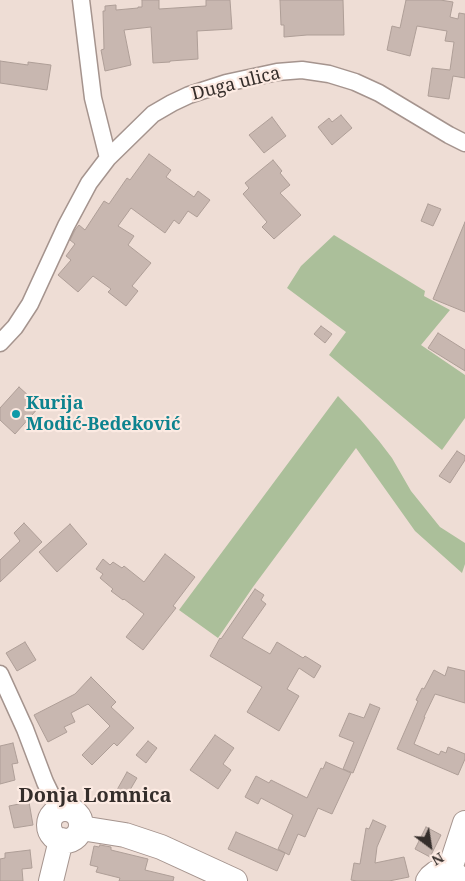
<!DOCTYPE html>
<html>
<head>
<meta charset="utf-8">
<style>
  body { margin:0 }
  #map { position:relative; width:465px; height:881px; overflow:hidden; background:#eeddd5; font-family:"Noto Serif",serif }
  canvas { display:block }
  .north { position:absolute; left:405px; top:821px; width:50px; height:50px; -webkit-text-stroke:4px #fceae2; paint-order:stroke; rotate:149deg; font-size:14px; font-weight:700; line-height:20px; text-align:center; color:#352e2b }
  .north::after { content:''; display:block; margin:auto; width:18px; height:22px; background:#352e2b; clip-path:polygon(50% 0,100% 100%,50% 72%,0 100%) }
</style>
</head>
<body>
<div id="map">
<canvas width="465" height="881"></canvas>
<div class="north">N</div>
</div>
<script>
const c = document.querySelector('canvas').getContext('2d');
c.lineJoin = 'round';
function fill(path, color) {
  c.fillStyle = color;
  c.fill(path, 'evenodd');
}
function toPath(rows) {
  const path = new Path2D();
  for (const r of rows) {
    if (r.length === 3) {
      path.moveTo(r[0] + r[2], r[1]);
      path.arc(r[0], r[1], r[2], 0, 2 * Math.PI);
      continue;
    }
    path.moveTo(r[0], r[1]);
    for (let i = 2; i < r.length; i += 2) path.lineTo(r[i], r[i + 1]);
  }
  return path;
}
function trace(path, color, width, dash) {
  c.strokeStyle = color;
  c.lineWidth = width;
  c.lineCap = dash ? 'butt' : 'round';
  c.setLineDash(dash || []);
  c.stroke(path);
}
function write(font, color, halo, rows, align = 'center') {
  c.font = font + ' "Noto Serif",serif';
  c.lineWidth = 4.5;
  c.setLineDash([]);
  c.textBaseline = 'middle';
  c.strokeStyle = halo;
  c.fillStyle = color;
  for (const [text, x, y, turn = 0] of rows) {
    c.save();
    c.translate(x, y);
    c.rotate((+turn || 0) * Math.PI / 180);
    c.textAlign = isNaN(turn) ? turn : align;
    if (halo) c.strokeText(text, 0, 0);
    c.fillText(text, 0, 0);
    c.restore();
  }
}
const green = toPath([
  [334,235,425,291,424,296,450,310,421,345,465,375,465,418,442,450,329,355,346,332,287,288,301,266],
  [338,396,360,419,379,441,392,458,411,491,440,527,465,543,465,564,462,573,415,531,356,448,253,587,218,638,179,610]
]);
const building = toPath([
  [142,0,159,0,159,9,206,6,206,0,230,0,232,29,197,31,198,59,170,61,170,62,153,63,151,27,124,30,131,65,105,71,101,50,104,49,103,11,105,11,105,6,116,5,116,10,138,8,138,7,142,7,142,0],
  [280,0,343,0,344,35,307,35,284,37,284,25,281,25,280,0],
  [406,0,440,0,453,2,450,17,458,19,459,13,465,14,465,78,453,76,449,99,428,96,432,68,450,70,454,42,445,41,447,31,417,26,410,56,387,50,392,26,400,28,406,0],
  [0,61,28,65,28,62,51,65,47,90,0,83,0,61],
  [341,115,352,128,332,145,318,127,329,118,332,122,341,115],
  [272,117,286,136,264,153,249,135,272,117],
  [149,154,171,170,166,177,194,197,198,191,210,200,197,217,188,211,179,224,174,220,165,233,131,208,118,226,134,236,128,245,151,263,132,286,138,291,126,306,108,292,111,289,93,276,78,292,58,275,71,260,66,256,75,244,70,240,75,230,79,225,85,230,104,201,109,204,127,178,130,180,149,154],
  [273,160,282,171,280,173,290,185,280,193,301,215,274,239,262,227,267,222,243,194,249,188,245,183,273,160],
  [428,204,441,209,433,226,421,221,428,204],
  [465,222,465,312,433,299,465,222],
  [321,326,332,334,325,343,314,334,321,326],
  [438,333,465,350,465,371,428,348,438,333],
  [19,387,40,406,15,434,0,420,0,408,19,387],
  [457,451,465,456,465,460,450,483,439,476,457,451],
  [24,523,42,542,0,582,0,560,20,541,14,533,24,523],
  [70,524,87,544,57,572,39,552,70,524],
  [165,554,195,577,173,606,176,608,143,650,126,637,144,614,124,599,123,600,111,591,113,589,100,578,103,574,96,569,103,559,110,565,113,562,122,568,124,566,144,582,165,554],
  [255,589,264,595,261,600,266,604,242,638,270,654,277,642,303,658,305,656,321,666,314,678,299,668,287,689,299,696,279,731,247,712,262,687,210,656,220,638,221,639,255,589],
  [25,642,36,660,17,671,6,653,25,642],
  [448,667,465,671,465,703,435,694,424,717,425,717,414,744,439,755,441,751,446,753,448,747,465,754,465,759,458,775,397,749,418,701,416,700,422,688,424,689,434,670,445,676,448,667],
  [91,677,116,702,111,707,134,728,117,746,114,743,92,765,82,755,110,726,88,704,71,713,75,722,64,727,67,732,48,742,34,715,75,694,91,677],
  [370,704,380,708,353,773,343,769,354,742,339,736,349,713,364,718,370,704],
  [215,735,234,748,223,764,231,770,218,789,190,770,215,735],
  [148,741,157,748,146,763,136,755,148,741],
  [13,743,18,763,12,764,15,780,0,784,0,746,13,743],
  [326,762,351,773,332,814,318,808,305,837,298,834,289,855,278,849,293,815,261,798,258,804,245,797,256,776,269,783,271,780,307,798,321,768,323,769,326,762],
  [127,772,137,778,123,802,113,797,127,772],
  [29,802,33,825,14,828,9,806,29,802],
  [373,820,386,826,377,847,375,863,404,857,409,877,389,881,357,881,351,880,354,863,360,864,366,828,369,829,373,820],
  [426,827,441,835,430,857,415,849,426,827],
  [236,832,285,853,277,871,228,849,236,832],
  [100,845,111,847,111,850,148,859,145,870,174,877,173,881,119,881,120,878,96,872,98,867,90,865,94,846,99,847,100,845],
  [30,850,32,868,22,869,23,881,0,881,0,859,5,858,5,853,30,850]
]);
const street = toPath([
  [81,0,93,98,108,158],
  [0,343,15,327,30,304,66,226,89,183,108,158,153,114,172,103,189,95,226,83,277,72,302,70,329,74,355,82,379,93,449,135,465,143],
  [0,674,25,729,45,782,59,811]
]);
const secondary = toPath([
  [65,825,16],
  [81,828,125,835,161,847,235,881],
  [449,872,465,823],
  [51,881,61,840],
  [428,881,431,877,436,873,442,871,449,872,455,874,459,880]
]);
const markers = [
  [16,414,5,"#0f9aa8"]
];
const streetNames = [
  ["Duga ulica",236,84,-14]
];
const cultureNames = [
  ["Kurija",26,404],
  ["Modić-Bedeković",26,425]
];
const quarterNames = [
  ["Donja Lomnica",95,796]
];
fill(green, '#abbf9a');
fill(building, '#c8b7b0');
trace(building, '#ae9e97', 1);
trace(street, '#a5948e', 19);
trace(secondary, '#a5948e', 26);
trace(street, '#fff', 16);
trace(secondary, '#fff', 24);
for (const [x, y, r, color] of markers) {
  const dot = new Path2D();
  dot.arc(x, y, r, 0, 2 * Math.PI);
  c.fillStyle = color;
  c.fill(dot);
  trace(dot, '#fceae2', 2);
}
write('18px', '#352e2b', '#fceae2', streetNames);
write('bold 18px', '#0d838f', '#fceae2', cultureNames, 'left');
write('bold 20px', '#352e2b', '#fceae2', quarterNames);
</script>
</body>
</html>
